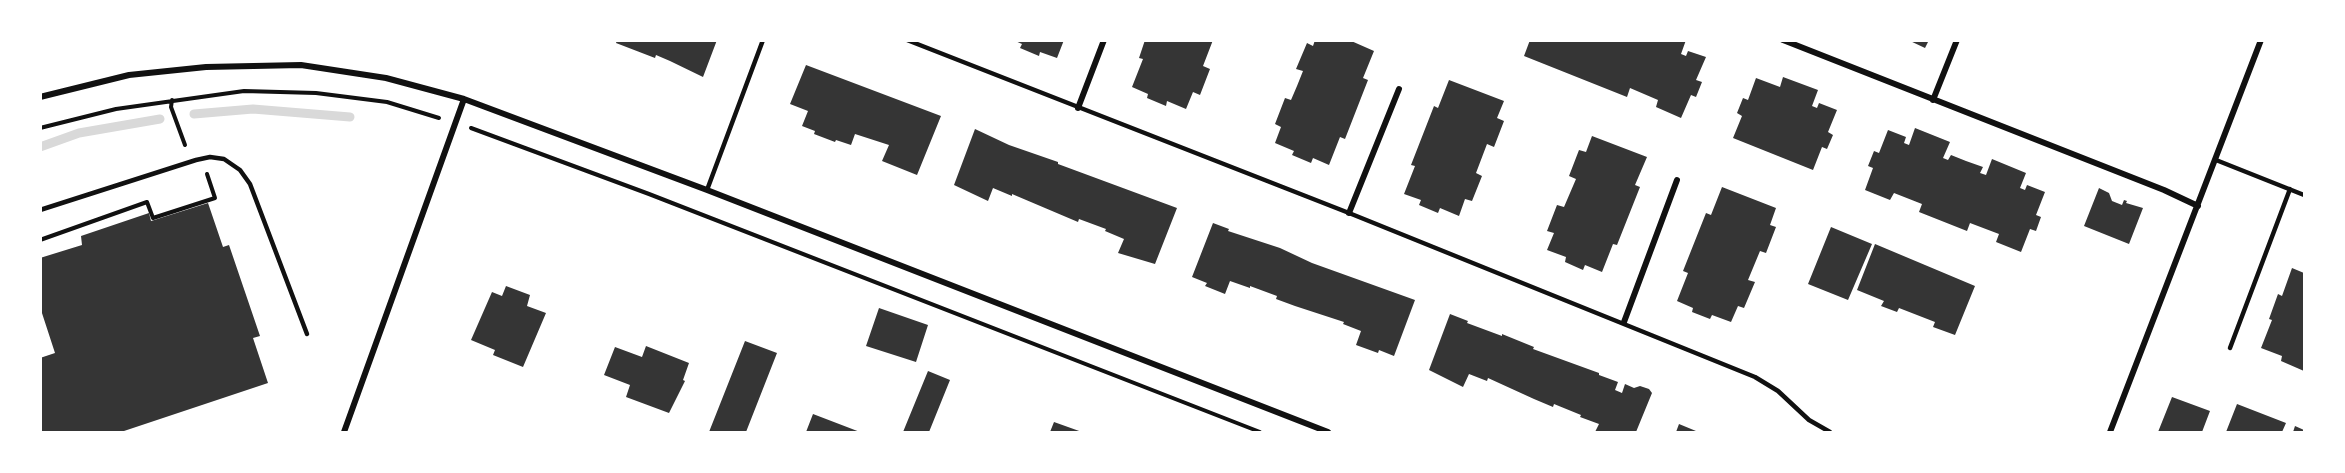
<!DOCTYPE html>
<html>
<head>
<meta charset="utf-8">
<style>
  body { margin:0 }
  #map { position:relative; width:2345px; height:473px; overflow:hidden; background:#fff; font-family:"DejaVu Sans",sans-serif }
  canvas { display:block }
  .frame { position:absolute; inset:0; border:42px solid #fff; pointer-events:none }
</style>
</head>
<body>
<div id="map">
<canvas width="2345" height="473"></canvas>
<div class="frame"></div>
</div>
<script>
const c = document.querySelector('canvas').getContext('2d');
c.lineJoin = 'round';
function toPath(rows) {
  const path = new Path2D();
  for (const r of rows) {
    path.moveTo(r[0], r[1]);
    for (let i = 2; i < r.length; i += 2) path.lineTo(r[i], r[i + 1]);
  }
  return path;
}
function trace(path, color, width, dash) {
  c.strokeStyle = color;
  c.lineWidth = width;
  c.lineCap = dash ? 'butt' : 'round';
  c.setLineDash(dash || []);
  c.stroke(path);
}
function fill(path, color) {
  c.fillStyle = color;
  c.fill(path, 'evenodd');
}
const stream = toPath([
  [194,114,253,109,350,117],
  [40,147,79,133,160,119]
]);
const building = toPath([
  [617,40,717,40,703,77,670,61,656,55,655,58,616,43],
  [1013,40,1064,40,1057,58,1040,52,1039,56,1020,48,1022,44],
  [1145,40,1213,40,1203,66,1210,69,1200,95,1193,92,1186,109,1167,101,1166,106,1147,98,1148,94,1132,87,1143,59,1139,58],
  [1315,40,1349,40,1374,51,1363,78,1368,80,1345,139,1340,137,1329,165,1313,158,1311,163,1292,155,1294,151,1275,143,1281,127,1275,124,1285,98,1291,100,1297,86,1303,71,1296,69,1307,43,1313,46],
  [1530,40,1686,40,1681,54,1686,56,1688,51,1706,57,1696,80,1702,82,1696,97,1691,95,1681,118,1656,107,1658,100,1630,88,1627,97,1524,56],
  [1908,40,1929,40,1925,48],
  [806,65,941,116,917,175,882,161,889,145,855,134,851,145,836,140,835,142,814,134,815,131,802,126,808,111,790,104],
  [1783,77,1818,90,1812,106,1817,108,1819,103,1837,110,1828,132,1833,135,1827,149,1822,147,1813,170,1733,138,1742,116,1737,113,1743,98,1748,100,1756,78,1780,87],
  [1449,80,1504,101,1497,118,1504,121,1494,147,1487,144,1476,173,1482,176,1472,201,1465,199,1459,216,1440,208,1438,213,1419,205,1421,200,1404,194,1415,166,1411,165,1434,106,1438,108],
  [1915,128,1950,142,1943,158,1948,160,1951,155,1966,161,1983,167,1980,173,1986,175,1992,159,2026,173,2020,188,2025,190,2027,185,2045,192,2036,215,2041,217,2036,231,2030,229,2021,252,1996,242,1999,234,1970,223,1967,231,1919,212,1922,204,1894,193,1890,200,1865,190,1873,168,1868,166,1874,151,1879,153,1888,130,1906,137,1904,143,1909,145],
  [975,129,1009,145,1058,162,1058,164,1177,208,1155,264,1118,253,1124,239,1105,231,1106,229,1079,219,1078,222,1012,194,1012,196,993,188,988,201,954,185],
  [1592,136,1647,157,1635,185,1640,187,1617,245,1613,244,1602,272,1585,265,1583,270,1565,262,1566,257,1547,250,1554,233,1547,231,1557,205,1564,207,1576,179,1569,176,1579,150,1586,152],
  [1722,187,1776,208,1770,225,1776,227,1766,253,1760,251,1748,280,1755,282,1744,308,1738,306,1731,322,1712,315,1710,319,1692,312,1693,308,1677,301,1688,273,1683,271,1706,213,1711,215],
  [2099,188,2109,193,2112,201,2122,205,2124,200,2127,201,2126,203,2143,208,2129,244,2084,226],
  [208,203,223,247,229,245,260,336,253,338,268,383,121,432,40,432,40,358,55,353,40,307,40,258,82,245,81,236,149,213,151,221],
  [1213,223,1229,229,1228,231,1280,248,1312,263,1415,300,1394,356,1379,350,1378,353,1356,345,1361,331,1343,324,1344,322,1295,306,1276,299,1277,296,1250,286,1250,288,1230,281,1225,294,1205,286,1207,283,1192,277],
  [1831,227,1872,244,1848,300,1808,284],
  [1875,244,1975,286,1955,335,1933,327,1935,322,1899,308,1897,312,1881,306,1884,301,1857,290],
  [2292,268,2304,273,2304,371,2281,361,2282,356,2261,348,2272,320,2269,319,2278,294,2282,296],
  [506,286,530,295,527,306,546,313,523,367,493,355,495,350,471,340,492,292,502,296],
  [879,308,928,325,916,362,866,346],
  [1450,314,1468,321,1467,323,1502,336,1502,334,1534,347,1533,349,1599,373,1599,375,1618,382,1615,390,1622,393,1625,384,1634,388,1640,386,1649,389,1652,393,1636,432,1595,432,1599,424,1580,417,1581,415,1554,404,1553,407,1534,399,1488,378,1487,381,1469,374,1463,387,1429,370],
  [745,341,777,353,746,432,709,432],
  [646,346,689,363,683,380,685,381,669,413,626,397,630,385,604,375,615,347,642,357],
  [928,371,950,380,929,432,903,432],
  [2172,397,2210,411,2202,432,2158,432],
  [2237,404,2286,423,2282,432,2226,432],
  [813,414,860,432,806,432],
  [1054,422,1082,432,1050,432],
  [1679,424,1696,431,1695,432,1676,432],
  [2295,426,2304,430,2304,432,2293,432]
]);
const path = toPath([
  [172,100,171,107,185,145],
  [40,128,116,109,244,91,316,93,387,102,439,118],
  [471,128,649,194,1260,432],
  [40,240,147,202,153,218,215,198,207,174]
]);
const service = toPath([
  [907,40,1349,213,1755,377,1778,391,1809,420,1830,432],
  [2216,160,2304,195],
  [707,190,763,40],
  [40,210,196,160,210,157,224,159,240,170,250,184,307,334],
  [2230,348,2290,189]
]);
const minor = toPath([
  [1783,40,2164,190,2198,206],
  [40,97,129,75,206,67,301,65,386,78,464,99,707,190,1328,432],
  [1933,100,1957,40],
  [1078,108,1104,40],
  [1349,213,1399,89],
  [1624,322,1677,180],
  [344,432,464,99],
  [2110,432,2261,40]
]);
trace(stream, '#d9d9d9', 9);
fill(building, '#353535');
trace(path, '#111', 4);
trace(service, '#111', 4.5);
trace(minor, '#111', 6);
</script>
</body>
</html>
